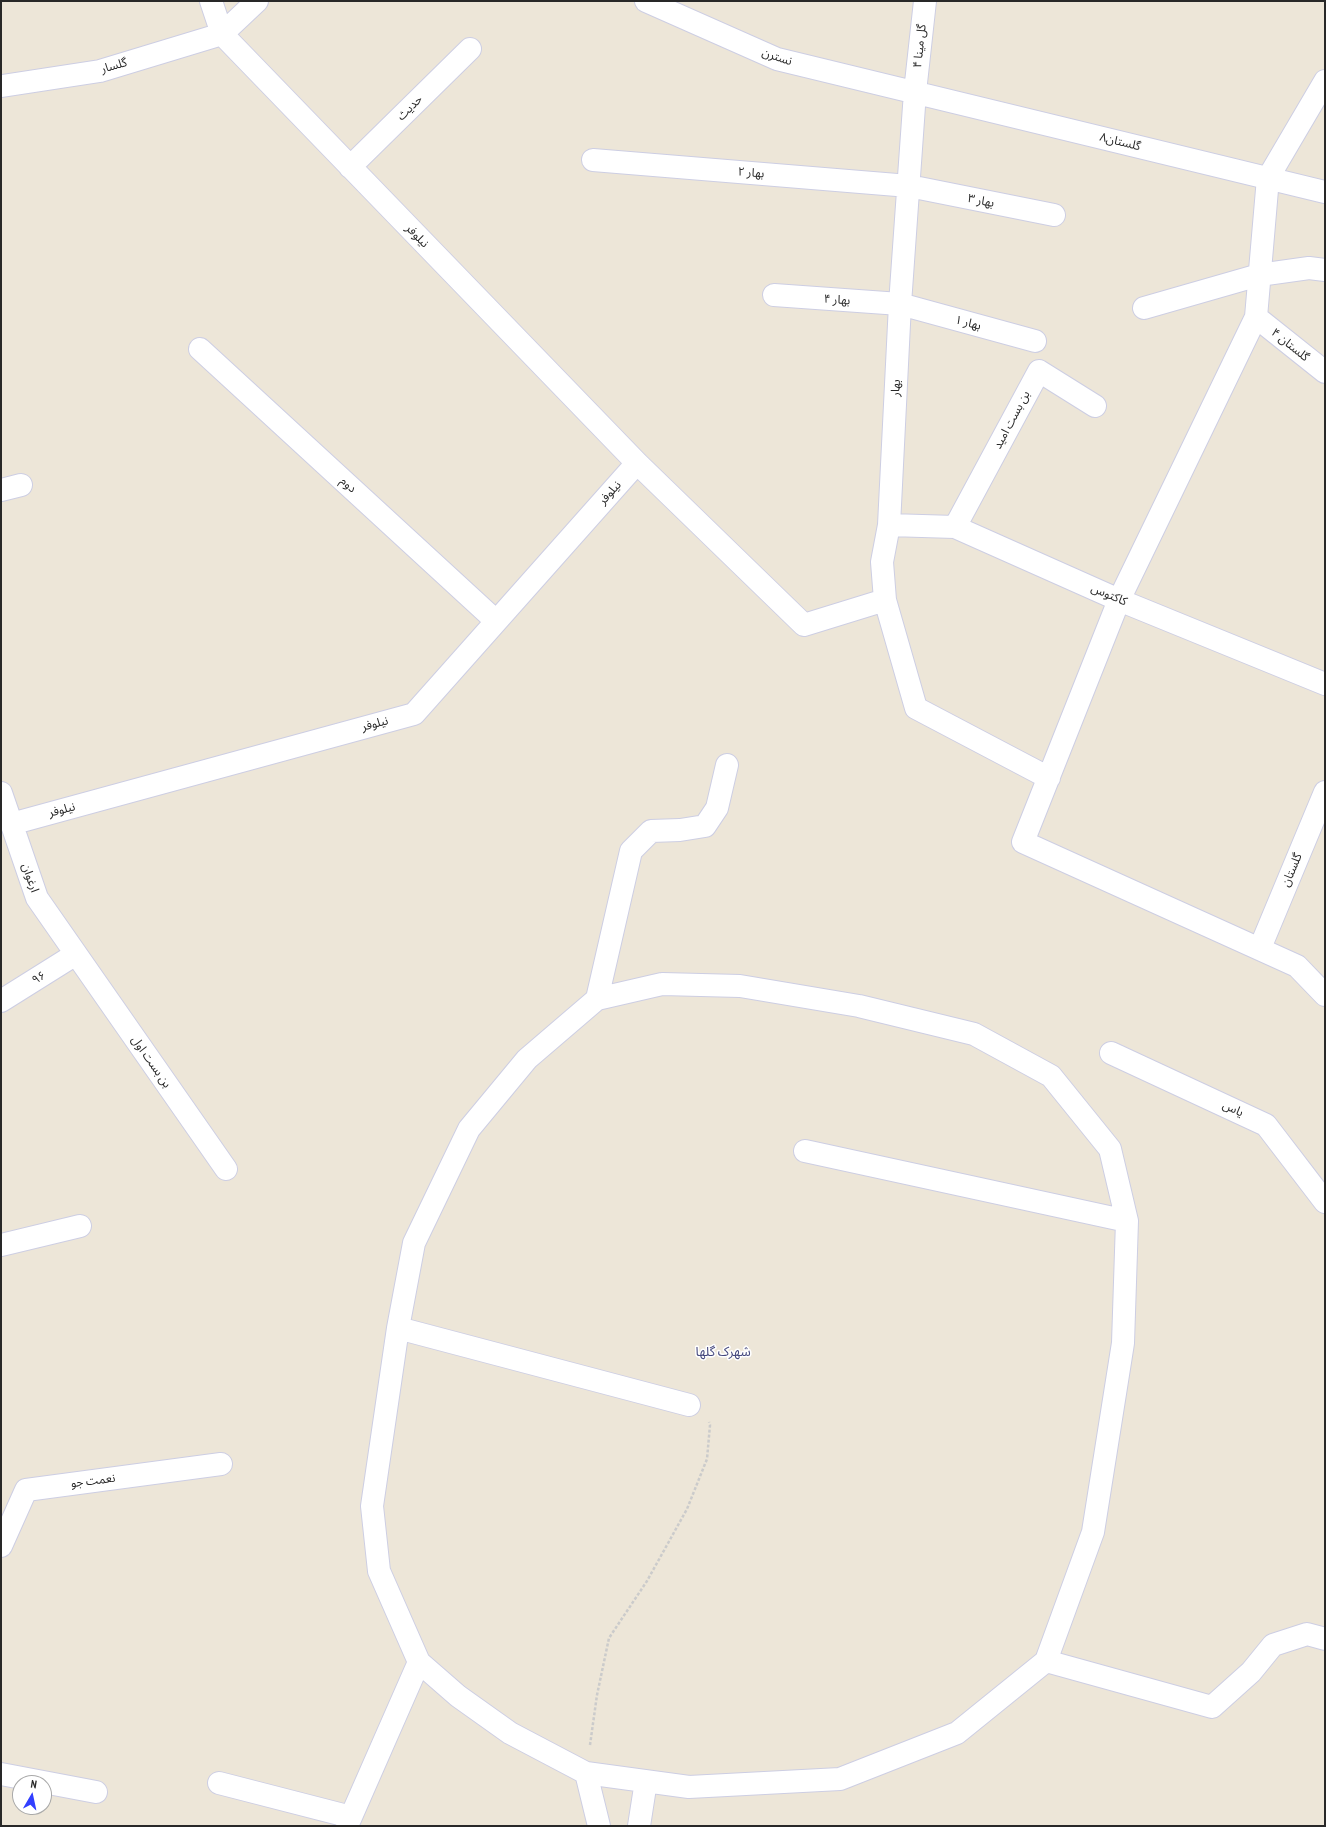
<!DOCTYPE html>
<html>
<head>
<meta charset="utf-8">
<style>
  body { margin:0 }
  #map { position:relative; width:1326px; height:1827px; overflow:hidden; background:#ede6d8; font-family:"PT Sans Narrow",sans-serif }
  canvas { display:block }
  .frame { position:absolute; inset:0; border:2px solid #282828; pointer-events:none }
  .north { position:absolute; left:12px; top:1775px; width:40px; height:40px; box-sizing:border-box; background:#fff; border:1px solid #a9a9a9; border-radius:50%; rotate:9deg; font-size:11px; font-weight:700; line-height:16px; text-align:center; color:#282828 }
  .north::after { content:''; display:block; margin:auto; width:14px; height:18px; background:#323fff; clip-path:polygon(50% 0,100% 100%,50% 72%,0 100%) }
</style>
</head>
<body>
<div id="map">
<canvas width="1326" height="1827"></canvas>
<div class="frame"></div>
<div class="north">N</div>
</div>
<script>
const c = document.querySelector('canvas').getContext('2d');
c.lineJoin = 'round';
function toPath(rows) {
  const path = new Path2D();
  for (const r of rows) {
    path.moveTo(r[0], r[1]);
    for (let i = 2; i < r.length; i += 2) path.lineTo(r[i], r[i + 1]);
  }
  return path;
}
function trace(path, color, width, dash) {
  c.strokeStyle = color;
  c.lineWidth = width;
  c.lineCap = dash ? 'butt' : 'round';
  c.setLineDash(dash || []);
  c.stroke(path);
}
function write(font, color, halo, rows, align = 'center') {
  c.font = font + ' "PT Sans Narrow","Noto Sans Arabic",sans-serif';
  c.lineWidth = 3;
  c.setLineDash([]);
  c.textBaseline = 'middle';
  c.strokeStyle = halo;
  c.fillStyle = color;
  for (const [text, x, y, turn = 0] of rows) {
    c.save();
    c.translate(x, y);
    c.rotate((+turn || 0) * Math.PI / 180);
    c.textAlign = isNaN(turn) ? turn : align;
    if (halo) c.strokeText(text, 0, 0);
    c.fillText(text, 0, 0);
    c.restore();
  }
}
const path = toPath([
  [590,1745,597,1695,609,1638,647,1581,687,1509,707,1459,710,1425,709,1422]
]);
const minor = toPath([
  [211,1,222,34,637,463,804,625,885,600,882,562,889,525,900,304,915,92,925,1],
  [646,1,777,59,1325,192],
  [1325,81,1268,178,1256,317,1119,600,1023,842,1297,966,1325,995],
  [2,86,100,71,222,34,257,1],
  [593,160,909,186,1054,215],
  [350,167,470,49],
  [774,295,900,304,1035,341],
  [1144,308,1259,275,1309,268,1325,270],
  [1256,317,1325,372],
  [200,349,496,621],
  [1,490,21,485],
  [889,525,955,527,1119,600,1325,684],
  [955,527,1039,371,1095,406],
  [885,600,916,708,1049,778],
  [1,793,37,898,226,1169],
  [11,824,414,714,637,463],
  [1260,948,1325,792],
  [662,984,740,986,859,1006,974,1034,1051,1076,1110,1149,1127,1221,1123,1343,1093,1532,1046,1661,957,1733,840,1779,689,1787,586,1773,510,1733,458,1696,419,1662,379,1571,372,1506,398,1328,414,1243,469,1129,527,1059,597,999,662,984],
  [597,999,631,851,651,831,680,830,705,826,717,808,727,765],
  [1,1001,76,954],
  [1111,1053,1266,1125,1325,1202],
  [805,1151,1127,1221],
  [1,1245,80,1226],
  [398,1328,689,1405],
  [1,1546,26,1490,221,1464],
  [1046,1661,1212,1707,1251,1672,1273,1645,1307,1634,1325,1639],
  [586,1773,599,1826],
  [1,1774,96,1792],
  [219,1783,351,1817],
  [347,1826,419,1662],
  [639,1826,646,1781]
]);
const streetNames = [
  ["گل مینا ۴",920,46,-84],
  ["نسترن",777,57,19],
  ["گلسار",114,66,-16],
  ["حدیث",410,108,-45],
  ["گلستان۸",1120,142,14],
  ["بهار ۲",751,173,5],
  ["بهار ۳",981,201,11],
  ["نیلوفر",417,236,46],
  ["بهار ۴",837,300,4],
  ["بهار ۱",968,323,15],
  ["گلستان ۴",1290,345,39],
  ["بهار",896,388,-87],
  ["بن بست امید",1012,420,-62],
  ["دوم",348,485,43],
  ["نیلوفر",610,493,-48],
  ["کاکتوس",1109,595,23],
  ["نیلوفر",375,724,-15],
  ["نیلوفر",62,810,-15],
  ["گلستان",1292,870,-67],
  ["ارغوان",30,878,71],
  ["۹۶",39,978,-32],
  ["بن بست اول",151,1062,55],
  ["یاس",1233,1109,25],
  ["نعمت جو",93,1481,-7]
];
const neighbourhoodNames = [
  ["شهرک گلها",723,1352]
];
trace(minor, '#cdcee3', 24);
trace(path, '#cbcbcb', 2.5, [3, 2]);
trace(minor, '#fff', 22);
write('12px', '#282828', '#fff', streetNames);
write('13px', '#44477d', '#fff', neighbourhoodNames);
</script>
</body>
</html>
